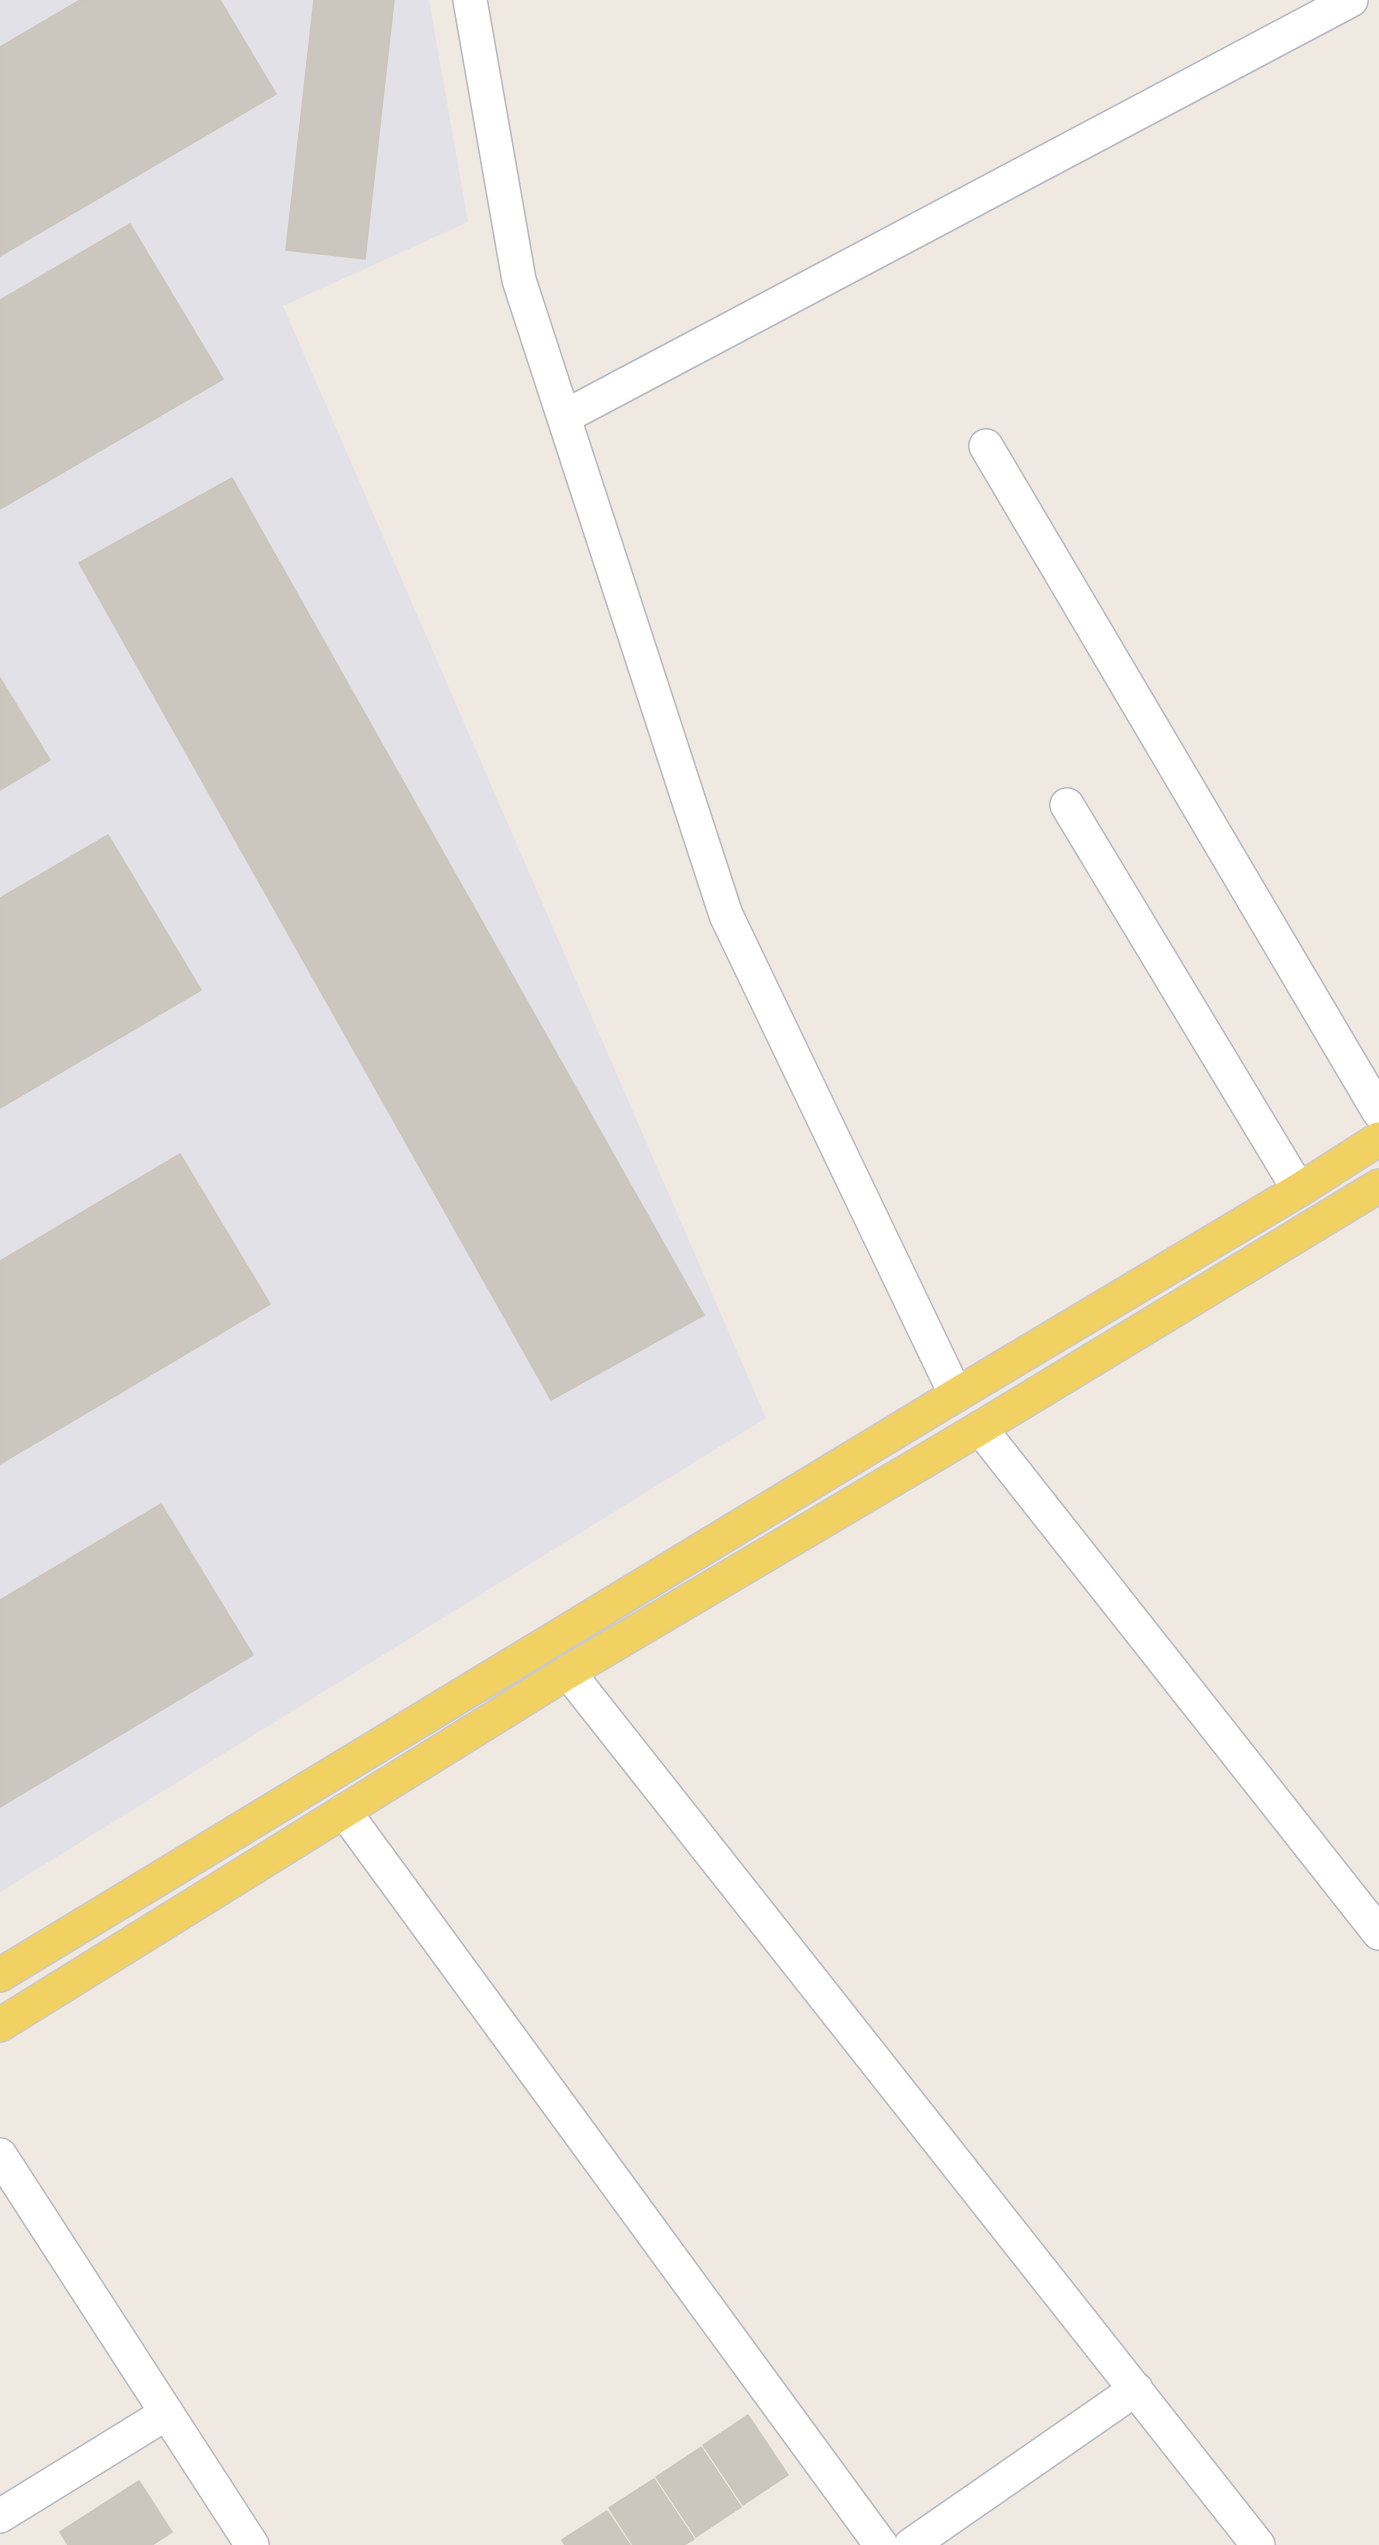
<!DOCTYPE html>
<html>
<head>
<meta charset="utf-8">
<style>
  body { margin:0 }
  canvas { display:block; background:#efe9e1 }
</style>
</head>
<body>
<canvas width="1379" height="2545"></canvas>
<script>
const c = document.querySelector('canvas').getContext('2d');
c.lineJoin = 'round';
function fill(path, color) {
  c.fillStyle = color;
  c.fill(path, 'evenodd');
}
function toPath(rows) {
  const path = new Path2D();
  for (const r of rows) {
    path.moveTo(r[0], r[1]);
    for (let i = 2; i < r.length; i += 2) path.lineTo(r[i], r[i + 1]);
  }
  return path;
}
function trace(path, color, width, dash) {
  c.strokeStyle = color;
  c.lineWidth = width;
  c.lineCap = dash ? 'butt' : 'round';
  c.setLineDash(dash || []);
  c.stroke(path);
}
const industrial = toPath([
  [0,0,429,0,468,222,283,306,766,1418,0,1892]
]);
const building = toPath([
  [80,0,220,0,276,94,0,256,0,47,80,0],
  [314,0,394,0,365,259,286,250,314,0],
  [130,224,223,379,0,509,0,300,130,224],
  [232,478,704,1315,551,1400,79,563,232,478],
  [0,678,50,760,0,790,0,678],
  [108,835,201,990,0,1108,0,898,108,835],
  [180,1154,270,1304,0,1464,0,1261,180,1154],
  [161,1504,253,1655,0,1807,0,1600,161,1504],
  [748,2415,788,2475,743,2505,703,2445,748,2415],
  [701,2447,741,2507,696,2537,656,2477,701,2447],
  [654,2479,694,2539,684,2545,633,2545,609,2508,654,2479],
  [139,2481,172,2532,152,2545,68,2545,60,2532,139,2481],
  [607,2511,630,2545,565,2545,562,2540,607,2511]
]);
const minor = toPath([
  [470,0,519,280,726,915,956,1395],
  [564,417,1351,0],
  [986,446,1379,1112],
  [1067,805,1299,1190],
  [980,1428,1379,1933],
  [568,1672,1258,2545],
  [344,1811,881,2545],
  [0,2155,252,2545],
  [0,2516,167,2413],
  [911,2545,1136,2389]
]);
const major = toPath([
  [0,1975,956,1395,1299,1190,1379,1139],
  [0,2025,568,1672,980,1428,1379,1186]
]);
fill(industrial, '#e3e1e8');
fill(building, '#cbc7bf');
trace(building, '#cbc5ba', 1.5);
trace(minor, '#b4b7c1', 36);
trace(major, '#c9c9c9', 36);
trace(minor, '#fff', 33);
trace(major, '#f2d163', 33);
</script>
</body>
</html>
